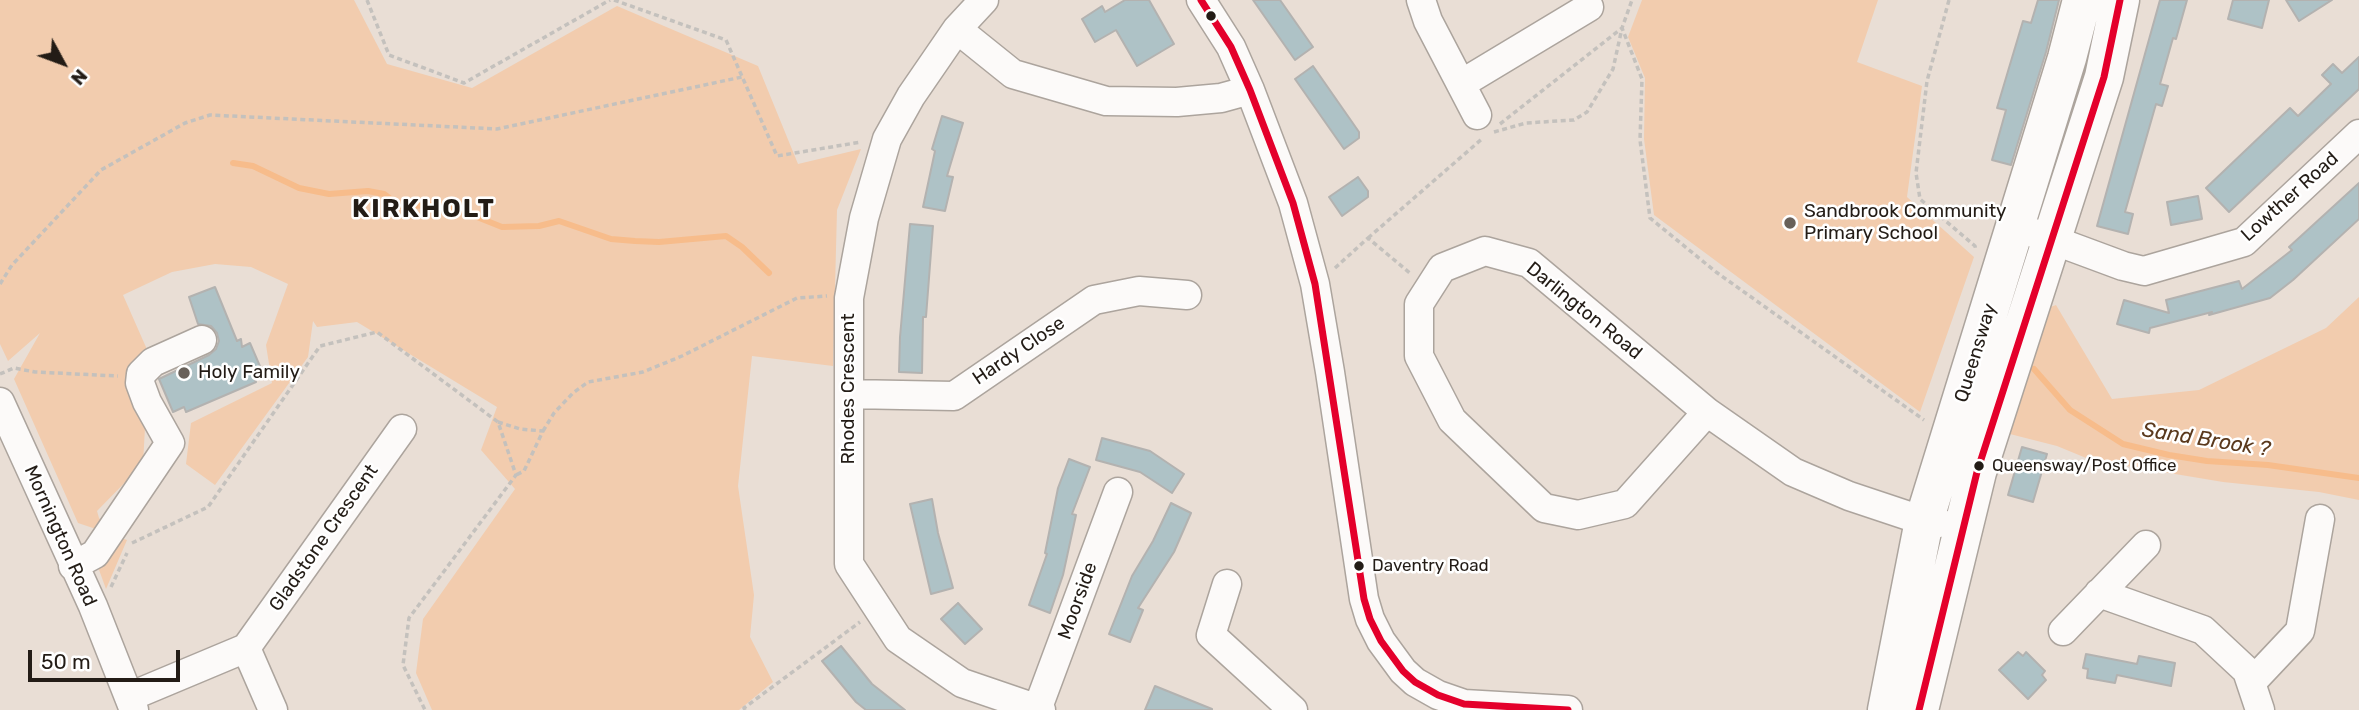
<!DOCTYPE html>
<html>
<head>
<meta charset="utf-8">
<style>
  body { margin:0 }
  #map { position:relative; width:2359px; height:710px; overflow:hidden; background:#e9ded5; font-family:Rubik,sans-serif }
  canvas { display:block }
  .north { position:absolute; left:28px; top:28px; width:70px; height:70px; -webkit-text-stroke:5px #fff; paint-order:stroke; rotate:131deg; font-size:19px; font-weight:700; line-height:28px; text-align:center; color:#231c16 }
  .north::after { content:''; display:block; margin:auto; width:24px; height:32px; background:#231c16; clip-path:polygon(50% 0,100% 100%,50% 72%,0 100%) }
  .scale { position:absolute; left:28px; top:650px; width:152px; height:32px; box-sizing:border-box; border:4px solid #231c16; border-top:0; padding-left:9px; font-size:21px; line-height:24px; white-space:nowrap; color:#231c16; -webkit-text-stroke:5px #fff; paint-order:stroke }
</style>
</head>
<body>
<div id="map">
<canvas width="2359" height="710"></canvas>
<div class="north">N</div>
<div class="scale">50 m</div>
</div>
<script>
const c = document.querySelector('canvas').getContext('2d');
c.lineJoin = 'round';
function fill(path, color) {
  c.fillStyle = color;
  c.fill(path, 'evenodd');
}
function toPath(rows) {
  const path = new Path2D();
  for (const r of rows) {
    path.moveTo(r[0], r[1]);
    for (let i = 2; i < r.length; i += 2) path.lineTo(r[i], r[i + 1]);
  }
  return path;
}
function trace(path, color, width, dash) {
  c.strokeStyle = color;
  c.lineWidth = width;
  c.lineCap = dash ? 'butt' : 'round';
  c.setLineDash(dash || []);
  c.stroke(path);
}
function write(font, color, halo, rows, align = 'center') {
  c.font = font + ' Rubik,sans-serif';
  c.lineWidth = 5;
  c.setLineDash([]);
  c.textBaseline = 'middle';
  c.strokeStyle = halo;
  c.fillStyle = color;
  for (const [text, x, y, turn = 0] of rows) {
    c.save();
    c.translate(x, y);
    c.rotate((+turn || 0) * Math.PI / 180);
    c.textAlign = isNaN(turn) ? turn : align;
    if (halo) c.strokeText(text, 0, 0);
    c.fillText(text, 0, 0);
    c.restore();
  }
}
const green = toPath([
  [0,0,354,0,387,64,472,88,617,6,758,66,798,164,861,149,837,210,833,366,752,356,738,486,754,595,750,637,773,682,739,710,432,710,416,673,423,619,515,489,481,450,497,407,357,322,317,327,313,321,308,357,215,485,186,464,191,423,272,383,266,345,288,284,251,267,215,264,172,272,123,295,149,354,143,464,97,511,99,518,105,524,102,531,78,523,14,379,40,333,8,361,0,344],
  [1642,0,1878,0,1857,62,1922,86,1907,197,1974,257,1920,412,1654,215,1644,139,1645,78,1628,37],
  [2359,297,2359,500,2319,492,2223,482,2091,460,2057,446,2006,433,2045,309,2056,305,2112,399,2199,390,2326,328],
  [115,536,127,540,106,589,98,567]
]);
const stream = toPath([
  [233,163,253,166,299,188,329,194,368,191,384,194,400,206,447,205,502,227,539,226,559,221,611,239,635,241,659,242,726,236,742,247,769,273],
  [2034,369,2070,410,2123,444,2169,455,2207,461,2268,465,2359,478]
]);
const building = toPath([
  [1125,0,1149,0,1174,44,1137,66,1116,30,1095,42,1082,19,1102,6,1105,12,1125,0],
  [1253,0,1280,0,1313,47,1295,60,1253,0],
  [2038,0,2059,0,2046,52,2011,165,1992,160,2006,110,1997,108,2023,21,2031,23,2038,0],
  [2160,0,2187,0,2176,39,2173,38,2160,84,2168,86,2162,106,2156,104,2125,212,2133,214,2128,234,2097,226,2160,0],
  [2233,0,2269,0,2262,28,2228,19,2233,0],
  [2286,0,2332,0,2299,21,2286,0],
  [2359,57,2359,89,2229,212,2206,188,2290,108,2298,116,2331,84,2322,75,2333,64,2342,73,2359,57],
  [1313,66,1359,132,1359,138,1344,149,1295,79,1313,66],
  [942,116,963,123,947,176,953,177,945,211,923,207,935,151,932,149,942,116],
  [1358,177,1368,191,1368,197,1342,216,1329,197,1358,177],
  [2359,183,2359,219,2293,280,2270,298,2209,315,2212,312,2150,328,2149,333,2117,324,2124,300,2169,313,2166,300,2239,281,2242,289,2292,250,2289,247,2359,183],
  [2198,196,2202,219,2171,225,2167,202,2198,196],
  [910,224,933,226,926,317,923,317,922,373,899,372,900,337,910,224],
  [215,287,237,341,241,339,242,347,250,343,262,371,253,376,256,382,186,412,184,407,173,412,159,379,209,355,216,349,219,341,217,333,211,326,198,324,189,297,215,287],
  [1102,438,1150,451,1184,474,1172,493,1140,472,1096,460,1102,438],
  [2022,447,2047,454,2033,502,2008,495,2022,447],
  [1069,459,1090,467,1072,514,1076,515,1063,575,1050,613,1029,605,1047,554,1045,553,1058,488,1069,459],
  [932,499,938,533,953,588,931,594,910,504,932,499],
  [1171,503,1191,513,1174,552,1138,608,1143,610,1130,642,1109,634,1132,576,1153,541,1171,503],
  [958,603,982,629,965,644,941,619,958,603],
  [841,646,872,684,905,710,866,710,856,702,822,661,841,646],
  [2018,652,2023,656,2026,652,2045,671,2042,675,2046,680,2028,699,1999,670,2018,652],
  [2086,654,2137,664,2139,656,2175,663,2171,686,2117,675,2115,683,2087,678,2088,669,2083,668,2086,654],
  [1155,686,1212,709,1212,710,1145,710,1155,686]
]);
const path = toPath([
  [367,0,389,55,464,83,610,0],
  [614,0,726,40,777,156,861,142],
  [1949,0,1927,81,1916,173,1920,199,1975,246,1976,251],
  [1500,124,1622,28,1632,0],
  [1494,132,1526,123,1574,120,1587,112,1613,69,1622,28,1642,79,1640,140,1650,218,1716,272,1924,420],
  [1368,238,1483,138],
  [1335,268,1368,238,1411,274],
  [0,284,12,265,101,170,185,123,210,115,497,129,742,77],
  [0,374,14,368,35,372,118,376],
  [498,422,520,429,543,431,524,471,516,475],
  [543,431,554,413,573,393,588,382,643,372,682,356,797,298,827,296],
  [132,543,208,507,320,346,377,332,498,422,516,475,409,618,403,665,425,710],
  [111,587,127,553],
  [745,710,744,708,860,622]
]);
const minor = toPath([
  [984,0,957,29,911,96,887,139,864,218,849,298,849,564,898,639,962,683,1041,710],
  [1201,0,1231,47,1250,90,1293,203,1315,284,1330,372,1364,599,1370,619,1381,641,1403,671,1415,682,1438,695,1464,704,1568,710],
  [1421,0,1428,21,1477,115],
  [957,29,1013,74,1106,101,1177,102,1221,98,1250,90],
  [1461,84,1589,7],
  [2034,233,2123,266,2144,271,2244,242,2359,134],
  [849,394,954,396,1094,300,1139,291,1187,295],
  [0,402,93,606,134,710],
  [1707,412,1529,263,1485,251,1442,268,1419,304,1419,356,1452,420,1544,508,1578,515,1625,504,1707,412,1793,472,1849,496,1924,521,1940,523],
  [73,566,95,554,170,443,147,402,140,383,141,374,153,362,202,340],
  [1227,584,1211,635,1293,710],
  [2099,593,2203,630,2247,671,2260,710],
  [2063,631,2146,545],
  [2251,683,2300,631,2320,519],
  [129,697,246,648],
  [273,710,246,648,402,429],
  [1037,710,1118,492]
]);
const highway = toPath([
  [1887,710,1924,521,2067,58,2082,0],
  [1919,710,1977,472,2104,77,2120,0]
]);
const bus1 = toPath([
  [1201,0,1231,47,1250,90,1293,203,1315,284,1364,599,1370,619,1381,641,1403,671,1415,682,1438,695,1464,704,1568,710],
  [1919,710,1977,472,2104,77,2120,0]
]);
const markers = [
  [1211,16,6,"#231c16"],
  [1790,223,7,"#686059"],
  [184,373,7,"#686059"],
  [1979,466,6,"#231c16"],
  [1359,566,6,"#231c16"]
];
const busNames = [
  ["Queensway/Post Office",1992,466],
  ["Daventry Road",1372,566]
];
const streetNames = [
  ["Lowther Road",2290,197,-42],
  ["Darlington Road",1584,311,39],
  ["Hardy Close",1019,351,-34],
  ["Queensway",1976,353,-73],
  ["Rhodes Crescent",849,389,-90],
  ["Mornington Road",60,536,66],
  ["Gladstone Crescent",324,538,-55],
  ["Moorside",1078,601,-70]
];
const poiNames = [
  ["Sandbrook Community",1804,212],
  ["Primary School",1804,234],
  ["Holy Family",198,373]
];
const waterNames = [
  ["Sand Brook ?",2206,440,9]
];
const districtNames = [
  ["KIRKHOLT",424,209]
];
fill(green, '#f2ccae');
trace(stream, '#f7bc8b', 6);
fill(building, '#aec2c6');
trace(building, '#b3b2b0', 2);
trace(minor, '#aca49d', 31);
trace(highway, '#aca49d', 41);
trace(path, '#c4c1bd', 3.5, [5, 3.5]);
trace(minor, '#fcfaf9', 28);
trace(highway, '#fcfaf9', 38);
trace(bus1, '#e4002b', 7);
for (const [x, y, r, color] of markers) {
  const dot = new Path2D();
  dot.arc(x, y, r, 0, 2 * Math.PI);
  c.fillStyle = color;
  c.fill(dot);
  trace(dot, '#fff', 2.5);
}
write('17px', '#231c16', '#fff', busNames, 'left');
write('19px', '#231c16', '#fff', streetNames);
write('19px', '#231c16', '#fff', poiNames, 'left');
write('italic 21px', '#5a391d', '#fff', waterNames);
c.letterSpacing = '2px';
write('bold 26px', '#231c16', '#fff', districtNames);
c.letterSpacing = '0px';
</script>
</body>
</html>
